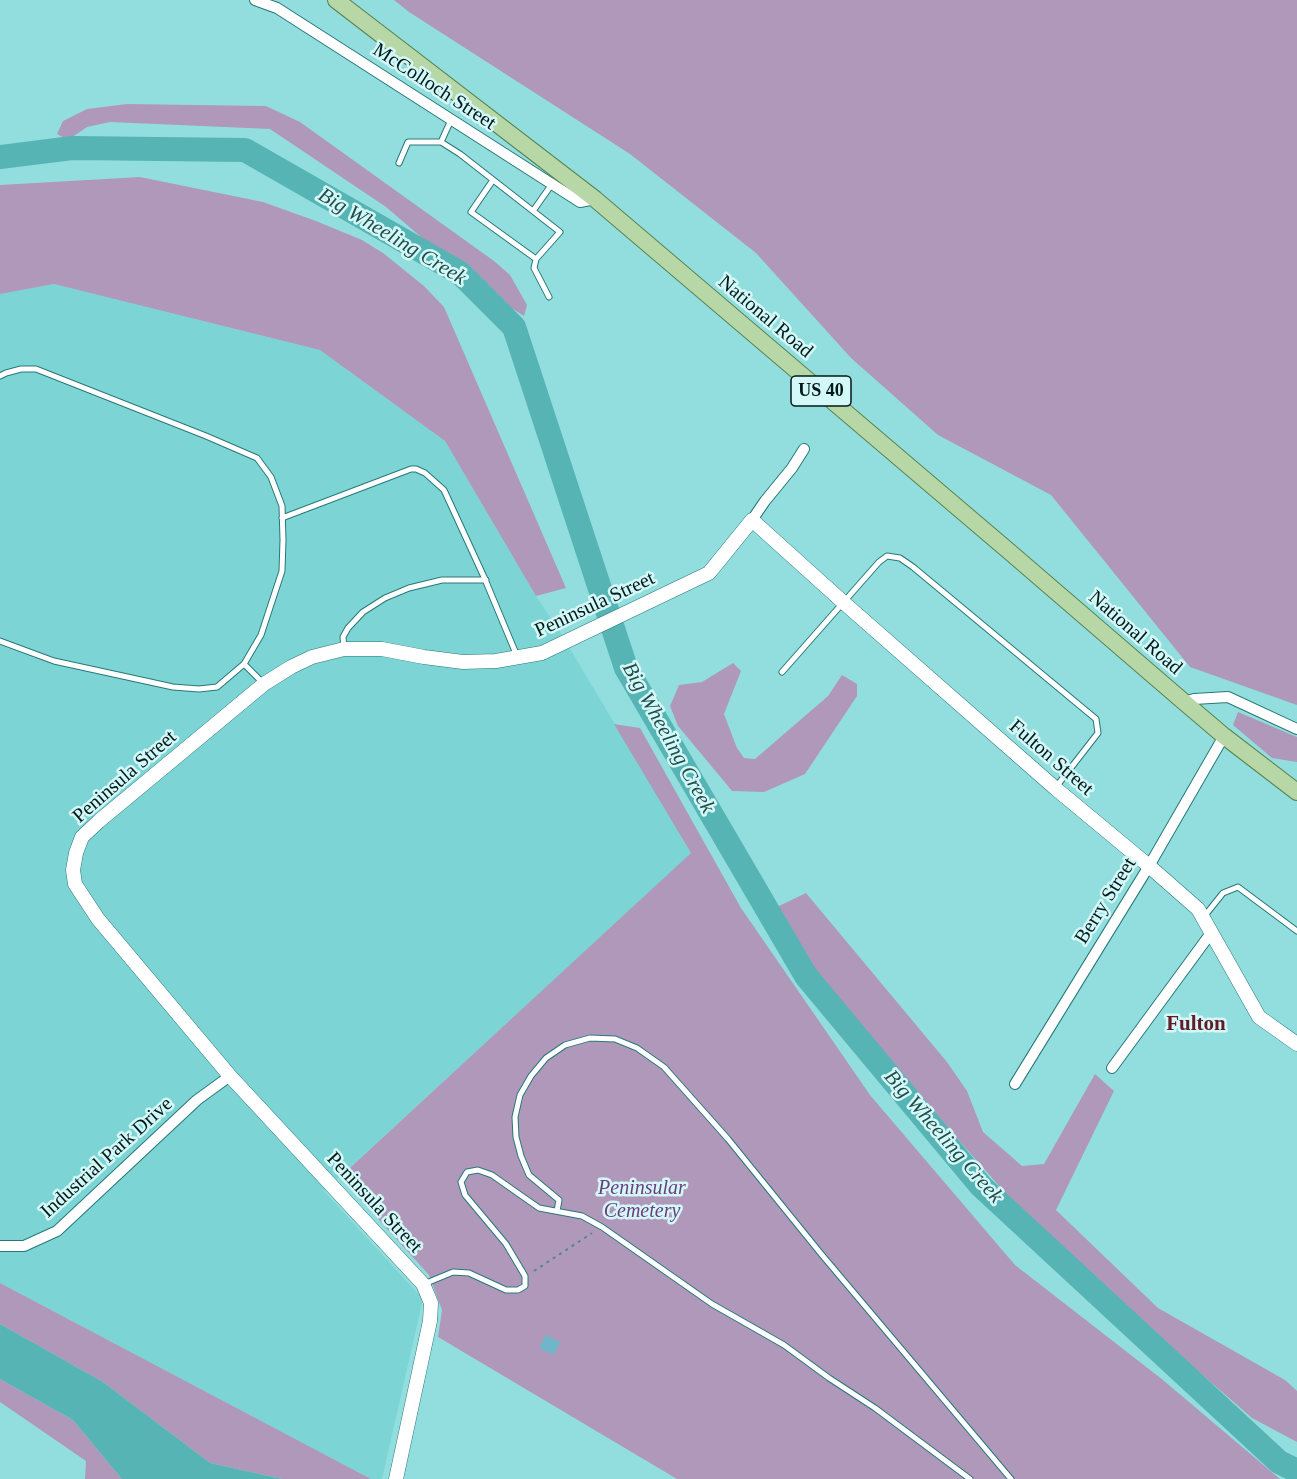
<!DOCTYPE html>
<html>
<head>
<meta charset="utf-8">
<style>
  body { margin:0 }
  canvas { display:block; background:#92dede }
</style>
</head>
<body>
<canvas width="1297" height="1479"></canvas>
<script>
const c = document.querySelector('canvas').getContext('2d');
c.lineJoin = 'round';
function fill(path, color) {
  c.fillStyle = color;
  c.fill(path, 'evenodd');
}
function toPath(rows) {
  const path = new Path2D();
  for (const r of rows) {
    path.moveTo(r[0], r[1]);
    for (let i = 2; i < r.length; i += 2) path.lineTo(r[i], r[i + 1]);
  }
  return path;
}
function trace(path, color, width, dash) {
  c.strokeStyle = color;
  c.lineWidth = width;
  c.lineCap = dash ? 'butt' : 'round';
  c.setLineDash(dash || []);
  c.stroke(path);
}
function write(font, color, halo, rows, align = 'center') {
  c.font = font + ' Georgia,serif';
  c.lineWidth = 5;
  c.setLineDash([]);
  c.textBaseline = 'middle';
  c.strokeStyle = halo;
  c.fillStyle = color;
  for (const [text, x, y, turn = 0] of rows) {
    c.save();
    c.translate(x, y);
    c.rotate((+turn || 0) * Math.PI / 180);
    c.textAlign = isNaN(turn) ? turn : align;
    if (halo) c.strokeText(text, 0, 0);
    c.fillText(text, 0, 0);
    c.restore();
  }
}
const built = toPath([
  [54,284,320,350,445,441,536,596,560,632,692,853,324,1191,423,1299,382,1479,371,1479,0,1283,0,294]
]);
const green = toPath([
  [394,0,1297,0,1297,705,1190,667,1051,495,938,435,851,358,756,253,630,154,409,12],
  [127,104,266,106,300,122,494,261,510,275,527,305,524,316,483,290,386,207,270,129,110,122,87,127,68,140,57,134,63,121,87,109],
  [140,177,263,202,316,221,362,240,383,253,424,286,444,307,566,588,536,596,445,441,320,350,54,284,0,294,0,185],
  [733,663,741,671,724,714,737,748,744,758,755,759,828,696,842,675,857,684,857,696,805,774,764,792,732,791,678,726,670,706,679,685,702,682],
  [1238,712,1297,737,1297,762,1272,758,1233,725],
  [614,724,640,728,741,908,870,1095,1015,1265,1163,1380,1280,1479,677,1479,438,1337,442,1310,429,1275,340,1177,691,853],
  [806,893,947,1062,967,1091,983,1132,1022,1166,1044,1164,1095,1074,1114,1091,1056,1210,1158,1308,1285,1380,1297,1391,1297,1442,1252,1418,1046,1239,833,998,775,908],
  [0,1283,371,1479,282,1479,210,1463,103,1382,0,1324],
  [0,1379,73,1420,122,1479,85,1479,86,1461,0,1402]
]);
const water = toPath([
  [0,1324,103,1382,210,1463,282,1479,122,1479,73,1420,0,1379]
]);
const river = toPath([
  [0,157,72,148,245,150,460,273,514,327,626,668,806,976,981,1186,1279,1462,1297,1471]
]);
const building = toPath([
  [546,1335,560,1342,554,1355,539,1348]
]);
const path = toPath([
  [534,1271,592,1233]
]);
const service = toPath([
  [451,120,441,142,460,154,533,211,552,184],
  [399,163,408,142,441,142],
  [493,180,471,212,536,259,560,232,533,211],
  [536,259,534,268,549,297],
  [0,376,6,373,21,369,36,369,206,436,257,458,271,477,282,506,283,540,282,571,261,635,244,664,217,687,199,689,173,687,54,661,0,641],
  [282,518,411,469,416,469,425,473,444,490,484,577,517,656],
  [344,648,343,637,348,628,363,612,385,598,409,588,442,580,486,580],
  [244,664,263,683],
  [782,672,879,562,887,556,900,558,913,567,1096,719,1098,733,1056,787],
  [1203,918,1223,893,1238,887,1297,931],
  [557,1211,559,1200,529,1175,521,1156,516,1137,515,1117,520,1095,531,1076,546,1058,565,1045,590,1038,615,1039,637,1048,664,1067,728,1139,822,1255,1011,1479],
  [424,1284,453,1272,469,1273,506,1290,518,1290,525,1286,525,1276,506,1244,465,1195,461,1182,467,1172,478,1170,492,1175,539,1208,582,1216,602,1227,712,1304,784,1345,829,1378,875,1408,970,1479]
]);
const minor = toPath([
  [255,0,277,8,580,202,595,199],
  [752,520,765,501,792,468,804,449],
  [1184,702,1194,699,1228,697,1297,729],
  [1112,1068,1211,933],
  [1015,1084,1149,866,1224,736],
  [0,1246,24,1246,57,1231,197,1100,230,1076]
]);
const tertiary = toPath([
  [396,1479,430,1321,431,1303,423,1284,230,1076,98,919,75,884,73,870,76,853,82,837,99,821,264,684,291,667,312,657,344,649,382,649,424,657,463,662,496,661,542,653,709,573,752,520,843,602,1055,788,1149,866,1198,909,1259,1017,1297,1044]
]);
const primary = toPath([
  [336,0,595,199,1011,553,1184,702,1224,736,1297,792]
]);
const shields = [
  [821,391,60]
];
const shieldNames = [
  ["US 40",821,391]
];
const streetNames = [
  ["McColloch Street",434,87,33],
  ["National Road",765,317,40],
  ["Peninsula Street",595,605,-25],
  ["National Road",1135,633,41],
  ["Fulton Street",1051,758,41],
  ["Peninsula Street",125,777,-41],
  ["Berry Street",1106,901,-58],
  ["Industrial Park Drive",107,1158,-42],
  ["Peninsula Street",374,1203,47]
];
const parkNames = [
  ["Peninsular",642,1189],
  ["Cemetery",642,1212]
];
const waterNames = [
  ["Big Wheeling Creek",392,237,31],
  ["Big Wheeling Creek",668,738,61],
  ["Big Wheeling Creek",943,1137,49]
];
const neighbourhoodNames = [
  ["Fulton",1196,1025]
];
fill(built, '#7cd5d4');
fill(green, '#b098bb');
fill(water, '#56b4b5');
trace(river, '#56b4b5', 24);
fill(building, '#6fb6c8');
trace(service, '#287878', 7);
trace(minor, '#287878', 12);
trace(tertiary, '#287878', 15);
trace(primary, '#588450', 18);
trace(path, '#528989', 2, [3, 4.5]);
trace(service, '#fff', 5);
trace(minor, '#fff', 10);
trace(tertiary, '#fff', 14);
trace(primary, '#b8d7a7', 16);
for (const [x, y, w] of shields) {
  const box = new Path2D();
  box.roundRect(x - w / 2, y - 15, w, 30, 4.5);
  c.fillStyle = '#d3f8f7';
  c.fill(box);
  trace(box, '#001a1a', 1.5);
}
write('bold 18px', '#001a1a', null, shieldNames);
write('20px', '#001a1a', '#d3f8f7', streetNames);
write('italic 20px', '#6d3c80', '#d3f8f7', parkNames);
write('italic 21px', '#214c4c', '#d3f8f7', waterNames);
write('bold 21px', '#621c27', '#d3f8f7', neighbourhoodNames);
</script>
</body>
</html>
